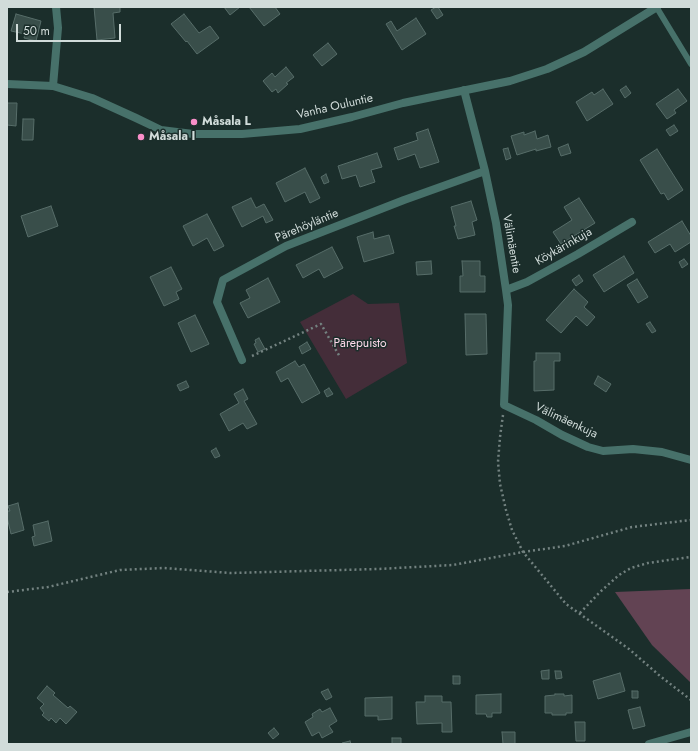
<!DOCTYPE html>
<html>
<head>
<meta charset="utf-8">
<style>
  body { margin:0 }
  #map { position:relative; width:698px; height:751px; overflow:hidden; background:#1b2e2b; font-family:Jost,sans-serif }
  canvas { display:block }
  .frame { position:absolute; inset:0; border:8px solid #d1dcda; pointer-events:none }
  .scale { position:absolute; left:16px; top:24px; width:105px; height:18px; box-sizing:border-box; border:2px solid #d1dcda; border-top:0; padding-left:5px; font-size:12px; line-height:14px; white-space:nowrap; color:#d1dcda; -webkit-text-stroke:3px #1b2e2b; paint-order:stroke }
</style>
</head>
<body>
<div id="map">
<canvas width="698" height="751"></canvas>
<div class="frame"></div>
<div class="scale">50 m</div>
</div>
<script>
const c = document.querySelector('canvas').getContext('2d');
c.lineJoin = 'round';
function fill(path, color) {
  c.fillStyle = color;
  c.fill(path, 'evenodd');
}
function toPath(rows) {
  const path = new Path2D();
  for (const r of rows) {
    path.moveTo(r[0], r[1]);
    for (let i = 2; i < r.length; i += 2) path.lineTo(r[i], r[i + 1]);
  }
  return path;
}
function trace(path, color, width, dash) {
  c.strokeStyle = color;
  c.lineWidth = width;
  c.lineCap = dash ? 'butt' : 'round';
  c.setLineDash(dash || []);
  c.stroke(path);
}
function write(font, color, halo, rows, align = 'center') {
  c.font = font + ' Jost,sans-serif';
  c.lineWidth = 3;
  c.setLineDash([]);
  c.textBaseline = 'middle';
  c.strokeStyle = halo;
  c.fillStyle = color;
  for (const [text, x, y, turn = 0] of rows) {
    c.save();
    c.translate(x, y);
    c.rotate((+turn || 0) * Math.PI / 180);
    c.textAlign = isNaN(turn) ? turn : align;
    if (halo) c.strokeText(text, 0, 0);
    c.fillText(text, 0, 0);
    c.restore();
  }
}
const green = toPath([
  [353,294,368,304,399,303,407,363,346,399,300,322]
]);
const forest = toPath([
  [691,589,691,683,652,645,615,592]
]);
const building = toPath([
  [94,7,120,7,120,12,113,13,115,38,97,40,94,7],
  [224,7,240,7,230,15,224,7],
  [249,7,275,7,280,14,264,26,249,7],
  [436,7,438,7,443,15,437,19,431,10,436,7],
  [16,14,41,21,36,41,24,38,25,34,11,31,16,14],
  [184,14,199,33,210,26,219,38,197,54,187,41,186,42,171,24,184,14],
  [416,18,426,34,402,50,386,24,391,21,397,31,416,18],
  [328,43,337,54,322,66,313,55,328,43],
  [286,67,294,77,286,83,288,84,278,93,276,89,272,92,263,81,272,73,275,77,286,67],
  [626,86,631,93,625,98,620,90,626,86],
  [603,89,613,104,587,121,576,102,592,92,594,95,603,89],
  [678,89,687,101,674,110,676,113,667,119,656,104,678,89],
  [7,103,17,103,16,126,7,125,7,103],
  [23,119,34,119,33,140,22,140,23,119],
  [674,125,678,131,670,136,666,130,674,125],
  [428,129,439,162,420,168,415,154,398,160,394,148,418,140,416,133,428,129],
  [535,131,537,139,548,135,551,147,536,151,536,149,517,155,511,136,524,132,524,135,535,131],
  [568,144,571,153,561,156,558,148,568,144],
  [508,148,511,158,506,160,503,149,508,148],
  [657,149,683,190,668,200,664,193,661,194,640,160,657,149],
  [377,153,382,167,371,170,375,182,360,187,356,175,342,179,338,166,377,153],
  [305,168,320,198,310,203,305,192,285,202,276,183,305,168],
  [326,174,329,182,324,184,321,177,326,174],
  [251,198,256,208,264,204,273,220,266,223,263,216,242,227,232,207,251,198],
  [579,198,595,223,561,244,553,232,572,220,564,207,579,198],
  [471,201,477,220,472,222,475,235,458,239,454,226,456,226,451,207,471,201],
  [51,206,58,226,28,237,21,216,51,206],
  [207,214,224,246,214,251,207,238,193,246,183,226,207,214],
  [682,221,691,236,691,242,675,252,670,244,655,253,648,242,682,221],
  [373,232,374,239,389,235,394,253,364,262,357,237,373,232],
  [332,247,343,268,324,278,319,269,303,278,296,265,332,247],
  [624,256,634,273,604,292,593,275,624,256],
  [684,259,688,264,682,268,679,262,684,259],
  [431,261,432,274,417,275,416,262,431,261],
  [462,261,480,261,480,276,485,276,485,292,460,292,460,276,463,276,462,261],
  [171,267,182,289,176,292,179,299,164,306,150,277,171,267],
  [579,275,583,281,576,286,572,280,579,275],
  [268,278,280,302,248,318,240,303,250,298,246,290,268,278],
  [637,279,648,297,638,303,627,285,637,279],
  [574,289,588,302,584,307,595,317,587,326,576,316,561,333,546,320,574,289],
  [465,314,486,314,487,354,466,355,465,314],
  [195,315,209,344,191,352,178,323,195,315],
  [650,322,656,331,652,333,646,324,650,322],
  [259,338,265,349,258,352,254,344,256,343,255,340,259,338],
  [307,342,311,349,302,354,299,347,307,342],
  [536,353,560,353,560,361,554,361,554,390,534,391,534,361,536,361,536,353],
  [295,361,299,367,304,364,320,393,302,403,288,378,281,382,276,372,295,361],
  [598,376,611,384,606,392,594,384,598,376],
  [186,381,189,387,180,391,177,385,186,381],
  [329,388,333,394,327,397,324,391,329,388],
  [243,389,248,399,244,401,257,424,247,429,243,423,229,431,220,414,239,403,234,394,243,389],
  [216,448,220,456,215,458,211,451,216,448],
  [18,503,24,530,11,534,7,517,7,511,10,511,8,506,18,503],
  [48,521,52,541,34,546,32,537,35,536,33,525,48,521],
  [549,670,549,679,542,679,541,671,549,670],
  [555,671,561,671,562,678,556,679,555,671],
  [620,673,625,691,598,699,593,681,620,673],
  [453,676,460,676,460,684,453,684,453,676],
  [47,686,55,693,53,695,68,708,70,706,77,712,66,724,60,718,56,723,51,718,49,721,42,715,44,713,40,708,44,704,37,698,47,686],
  [328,689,332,697,326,700,321,692,328,689],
  [632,691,638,691,638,698,632,698,632,691],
  [501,694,501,713,492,713,492,717,487,717,486,714,476,714,476,695,501,694],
  [555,694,564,694,564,696,572,695,572,713,566,713,566,715,552,715,552,713,545,713,545,696,555,695,555,694],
  [425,696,442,696,442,702,451,702,452,732,442,732,442,723,417,724,416,702,425,702,425,696],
  [392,697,392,719,378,720,378,716,365,716,365,698,392,697],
  [640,707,645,726,633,729,628,710,640,707],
  [330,708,337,721,329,726,333,732,322,738,319,732,312,736,305,722,313,717,312,714,320,709,322,712,330,708],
  [575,722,585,722,585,741,576,741,575,722],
  [274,728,279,734,273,739,268,733,274,728],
  [502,732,515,732,515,744,503,744,502,732],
  [392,738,401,738,401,744,392,744,392,738],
  [350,741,351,744,343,744,342,743,350,741]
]);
const path = toPath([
  [252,356,321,324,340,357],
  [503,415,500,437,498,462,500,484,506,510,512,530,523,552,566,604,629,649,660,676,691,700],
  [7,592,48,587,120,570,164,568,231,573,378,569,453,565,523,552,565,546,632,527,691,520],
  [580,613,600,592,619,575,631,568,648,563,676,559,691,557]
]);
const service = toPath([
  [657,8,691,64]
]);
const minor = toPath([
  [53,86,58,28,56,7],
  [464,90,485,171,496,223,506,290,508,305,504,405,536,420,562,435,588,447,603,451,633,449,662,452,691,460],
  [506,290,527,282,578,254,632,222],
  [242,360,217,302,223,280,286,246,404,200,485,171],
  [649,744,691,732]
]);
const tertiary = toPath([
  [7,84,53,86,92,98,136,118,161,130,193,134,242,134,300,129,352,117,403,103,510,81,547,69,584,52,657,7]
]);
const markers = [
  [194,122,4,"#f98fc9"],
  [141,137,4,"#f98fc9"]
];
const streetNames = [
  ["Vanha Ouluntie",335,107,-13],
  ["Pärehöyläntie",307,226,-23],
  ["Välimäentie",511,244,80],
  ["Köykärinkuja",564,247,-30],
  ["Välimäenkuja",566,421,25]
];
const poiNames = [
  ["Måsala L",202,122],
  ["Måsala I",149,137]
];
const parkNames = [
  ["Pärepuisto",360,344]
];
fill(green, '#442d39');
fill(forest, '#624353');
fill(building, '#394e4a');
trace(building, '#576d69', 1);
trace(path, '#738280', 2.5, [2, 3]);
trace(service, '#47716a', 6);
trace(minor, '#47716a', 8);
trace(tertiary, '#47716a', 8);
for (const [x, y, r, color] of markers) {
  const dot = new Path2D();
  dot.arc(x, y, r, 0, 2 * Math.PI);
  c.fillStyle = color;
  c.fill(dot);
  trace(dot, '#1b2e2b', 1.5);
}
write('12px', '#d1dcda', '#1b2e2b', streetNames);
write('bold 12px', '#d1dcda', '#1b2e2b', poiNames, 'left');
write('12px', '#fdd8ea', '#1b2e2b', parkNames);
</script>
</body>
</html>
